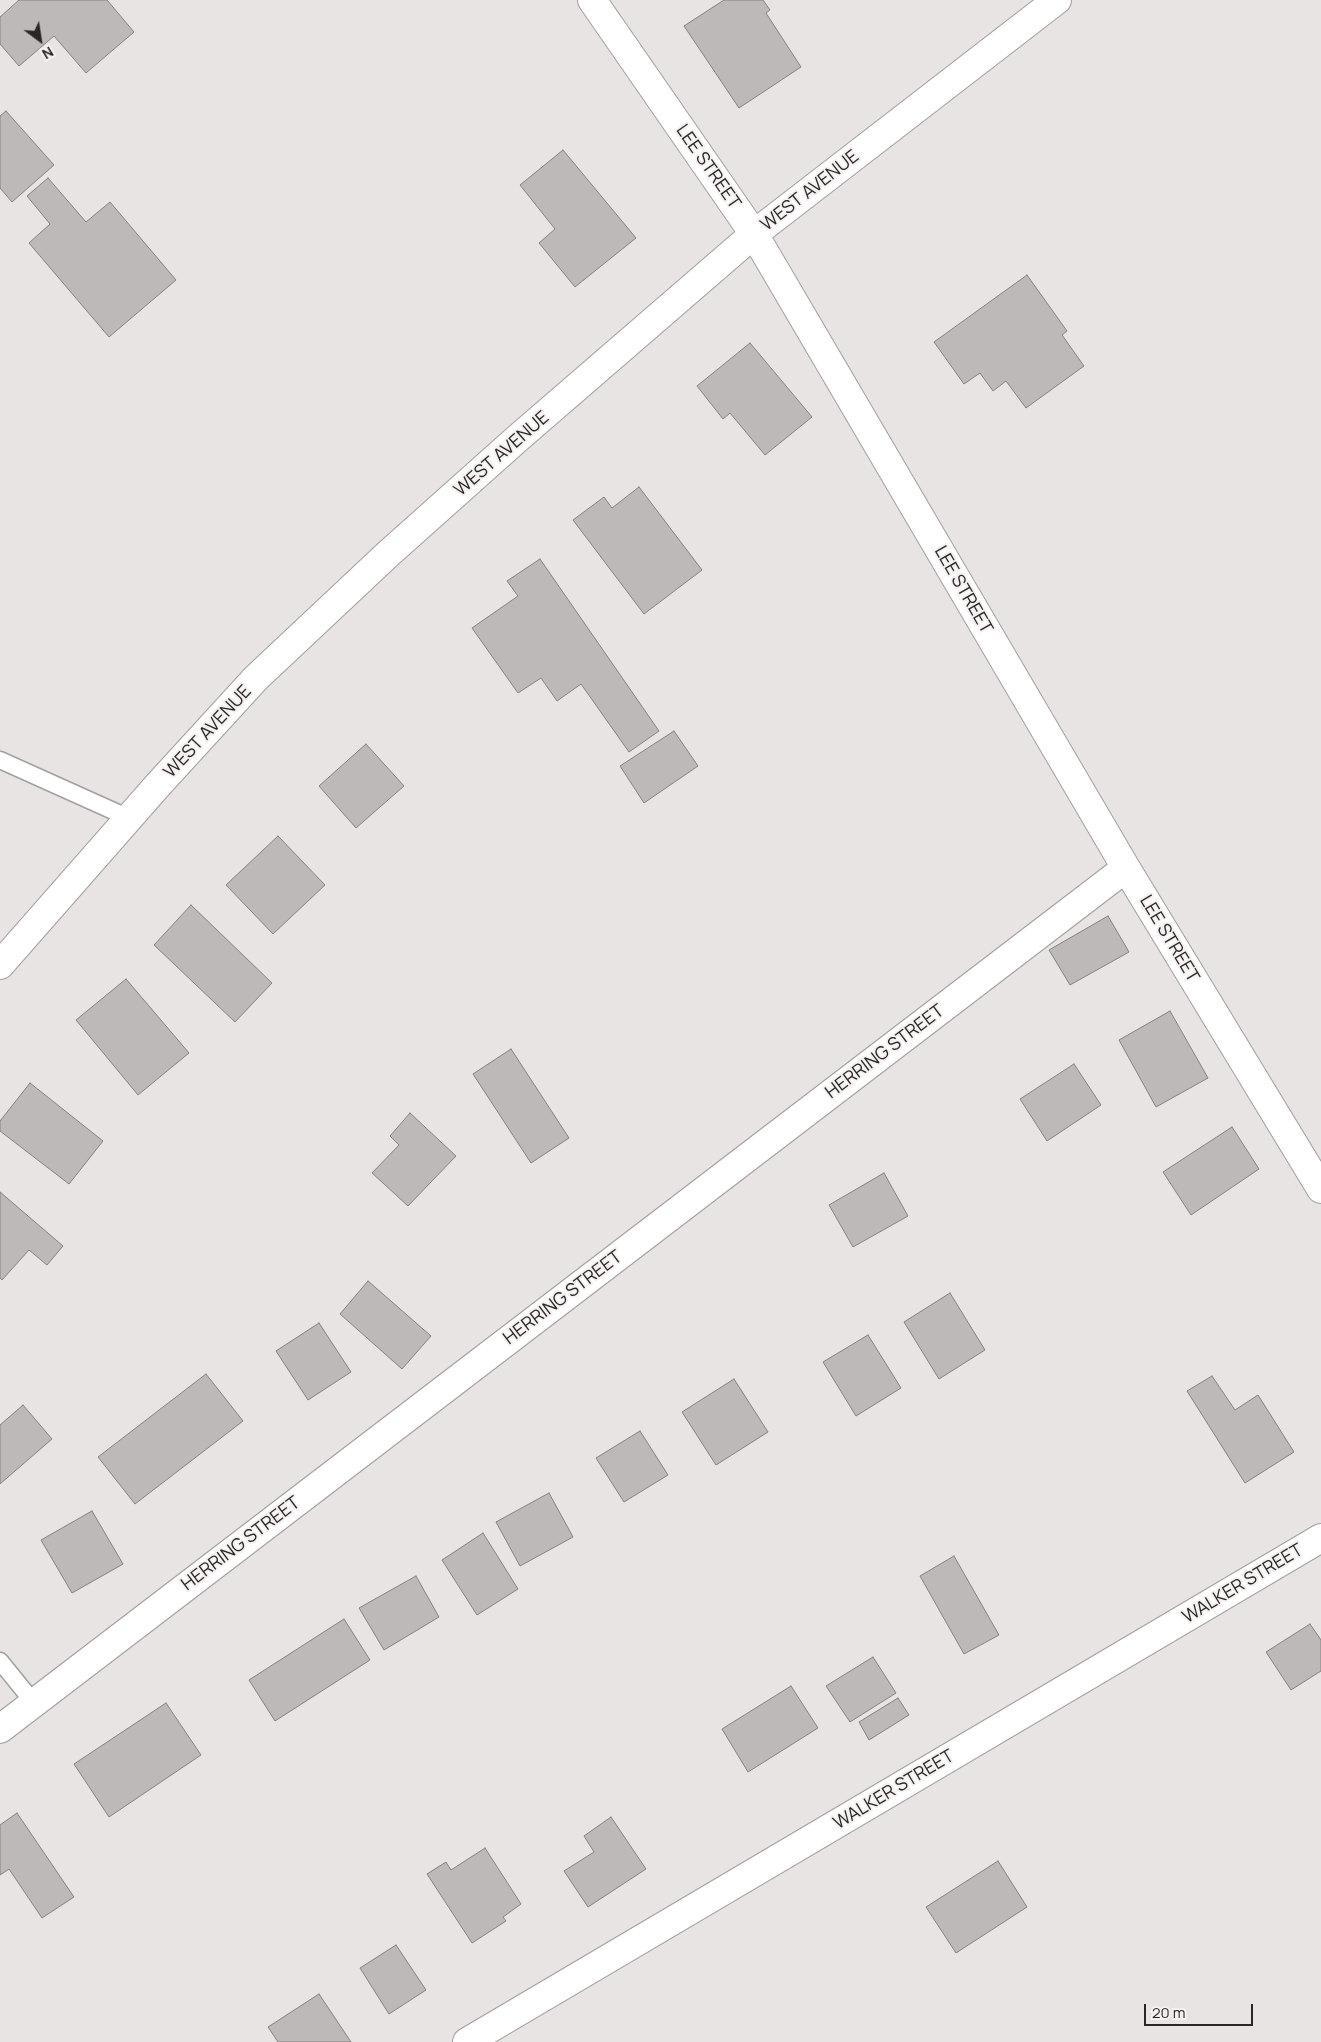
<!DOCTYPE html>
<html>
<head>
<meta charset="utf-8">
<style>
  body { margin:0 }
  #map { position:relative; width:1321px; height:2042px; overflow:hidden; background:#e7e4e3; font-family:Manrope,sans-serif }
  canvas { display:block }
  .north { position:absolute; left:15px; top:15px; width:50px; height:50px; -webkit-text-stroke:4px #f5f1f0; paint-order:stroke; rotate:149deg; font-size:14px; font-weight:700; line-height:20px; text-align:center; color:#282626 }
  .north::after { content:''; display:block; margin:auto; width:18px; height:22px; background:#282626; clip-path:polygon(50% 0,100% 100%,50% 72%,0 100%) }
  .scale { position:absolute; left:1144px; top:2004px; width:109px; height:22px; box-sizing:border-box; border:2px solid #282626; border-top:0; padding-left:6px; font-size:15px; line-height:18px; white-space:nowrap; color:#282626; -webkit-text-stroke:4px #f5f1f0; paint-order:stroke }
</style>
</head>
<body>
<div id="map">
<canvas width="1321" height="2042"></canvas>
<div class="north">N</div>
<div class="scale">20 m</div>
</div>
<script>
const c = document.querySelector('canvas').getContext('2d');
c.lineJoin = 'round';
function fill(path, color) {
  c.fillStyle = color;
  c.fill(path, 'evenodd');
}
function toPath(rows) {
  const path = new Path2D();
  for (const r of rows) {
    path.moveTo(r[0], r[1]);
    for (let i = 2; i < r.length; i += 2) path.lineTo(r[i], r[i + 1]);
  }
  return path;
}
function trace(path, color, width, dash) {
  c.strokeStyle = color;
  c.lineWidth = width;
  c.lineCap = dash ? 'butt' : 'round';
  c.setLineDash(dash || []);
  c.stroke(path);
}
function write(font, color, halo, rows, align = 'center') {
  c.font = font + ' Manrope,sans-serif';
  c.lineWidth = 4;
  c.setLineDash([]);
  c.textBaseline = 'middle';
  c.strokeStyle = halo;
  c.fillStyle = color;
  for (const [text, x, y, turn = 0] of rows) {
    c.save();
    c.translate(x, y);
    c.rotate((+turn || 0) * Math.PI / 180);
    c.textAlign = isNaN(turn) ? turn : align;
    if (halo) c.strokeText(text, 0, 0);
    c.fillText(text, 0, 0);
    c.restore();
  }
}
const building = toPath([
  [19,0,107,0,134,32,86,73,54,36,19,66,0,44,0,17,19,0],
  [724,0,763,0,770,10,766,13,801,67,739,108,684,26,724,0],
  [6,111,54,165,12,202,0,188,0,116,6,111],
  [563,150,636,238,575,287,539,243,555,229,520,185,563,150],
  [48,178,86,222,110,202,176,280,109,337,29,243,50,224,27,196,48,178],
  [1027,275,1067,331,1062,335,1084,366,1026,408,1006,381,993,391,980,373,964,384,934,342,1027,275],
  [750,343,812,417,765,455,730,413,723,419,697,386,750,343],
  [639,487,702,570,644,614,573,520,604,497,612,508,639,487],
  [540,559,659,731,629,752,581,684,557,701,541,678,518,693,472,628,518,596,507,581,540,559],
  [674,731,698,766,644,803,620,766,674,731],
  [366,744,404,786,356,828,319,786,366,744],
  [278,836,325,885,273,934,226,885,278,836],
  [191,905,272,983,235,1022,154,945,191,905],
  [1108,916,1129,952,1070,985,1049,950,1108,916],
  [126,979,189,1053,138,1095,76,1020,126,979],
  [1170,1011,1208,1078,1156,1107,1119,1040,1170,1011],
  [511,1049,569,1138,531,1163,473,1074,511,1049],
  [1074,1064,1101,1105,1047,1141,1020,1099,1074,1064],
  [30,1083,103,1141,69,1184,0,1131,0,1121,30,1083],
  [410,1113,456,1156,408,1206,372,1173,399,1145,390,1136,410,1113],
  [1232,1127,1259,1169,1191,1215,1163,1172,1232,1127],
  [884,1173,908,1216,853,1247,829,1205,884,1173],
  [0,1192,63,1246,47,1265,29,1250,2,1280,0,1278,0,1192],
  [368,1281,431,1336,402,1369,340,1314,368,1281],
  [950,1293,985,1350,939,1379,904,1322,950,1293],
  [319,1323,351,1372,308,1400,276,1351,319,1323],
  [868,1335,901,1388,856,1416,823,1362,868,1335],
  [206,1374,243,1421,135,1504,98,1457,206,1374],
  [1212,1376,1235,1410,1258,1395,1294,1452,1245,1483,1187,1391,1212,1376],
  [734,1379,768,1432,716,1465,682,1412,734,1379],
  [23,1405,52,1439,0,1484,0,1425,23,1405],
  [640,1431,668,1475,624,1502,596,1458,640,1431],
  [549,1493,573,1537,520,1566,496,1522,549,1493],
  [92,1511,123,1564,72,1593,41,1540,92,1511],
  [483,1533,518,1589,477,1615,442,1560,483,1533],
  [954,1556,999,1635,964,1654,920,1576,954,1556],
  [416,1576,439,1617,384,1650,359,1608,416,1576],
  [344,1619,370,1660,275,1721,249,1680,344,1619],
  [1310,1624,1321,1640,1321,1671,1291,1690,1266,1652,1310,1624],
  [873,1657,896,1693,850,1722,826,1686,873,1657],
  [791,1686,818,1728,748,1772,722,1729,791,1686],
  [898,1698,909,1715,869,1740,859,1722,898,1698],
  [166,1703,201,1755,109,1817,74,1764,166,1703],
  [17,1813,74,1897,42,1918,9,1869,0,1875,0,1825,17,1813],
  [611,1817,646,1869,588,1907,564,1871,594,1852,584,1836,611,1817],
  [485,1848,521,1904,503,1917,506,1921,472,1943,427,1874,446,1862,451,1870,485,1848],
  [998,1861,1027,1907,956,1953,926,1907,998,1861],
  [396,1945,426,1990,389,2014,360,1968,396,1945],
  [319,1994,351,2042,278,2042,268,2027,319,1994]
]);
const lane = toPath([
  [0,760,129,818],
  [0,1661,34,1703]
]);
const street = toPath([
  [592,0,754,234,1126,868,1321,1189],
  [0,1729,1126,868],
  [467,2042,1321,1538]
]);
const primary = toPath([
  [0,965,158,785,256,678,388,554,518,438,754,234,1057,0]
]);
const streetNames = [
  ["LEE STREET",708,167,55],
  ["WEST AVENUE",810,191,-38],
  ["WEST AVENUE",502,454,-41],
  ["LEE STREET",963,590,60],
  ["WEST AVENUE",208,732,-47],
  ["LEE STREET",1169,939,59],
  ["HERRING STREET",885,1052,-37],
  ["HERRING STREET",563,1298,-37],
  ["HERRING STREET",241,1544,-37],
  ["WALKER STREET",1243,1584,-31],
  ["WALKER STREET",894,1790,-31]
];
fill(building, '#bdb9b8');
trace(building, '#848181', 1);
trace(lane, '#a29f9e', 19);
trace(street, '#a29f9e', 30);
trace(primary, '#a29f9e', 30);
trace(lane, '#fff', 16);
trace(street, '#fff', 28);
trace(primary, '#fff', 28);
write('18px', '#282626', '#f5f1f0', streetNames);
</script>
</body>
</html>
